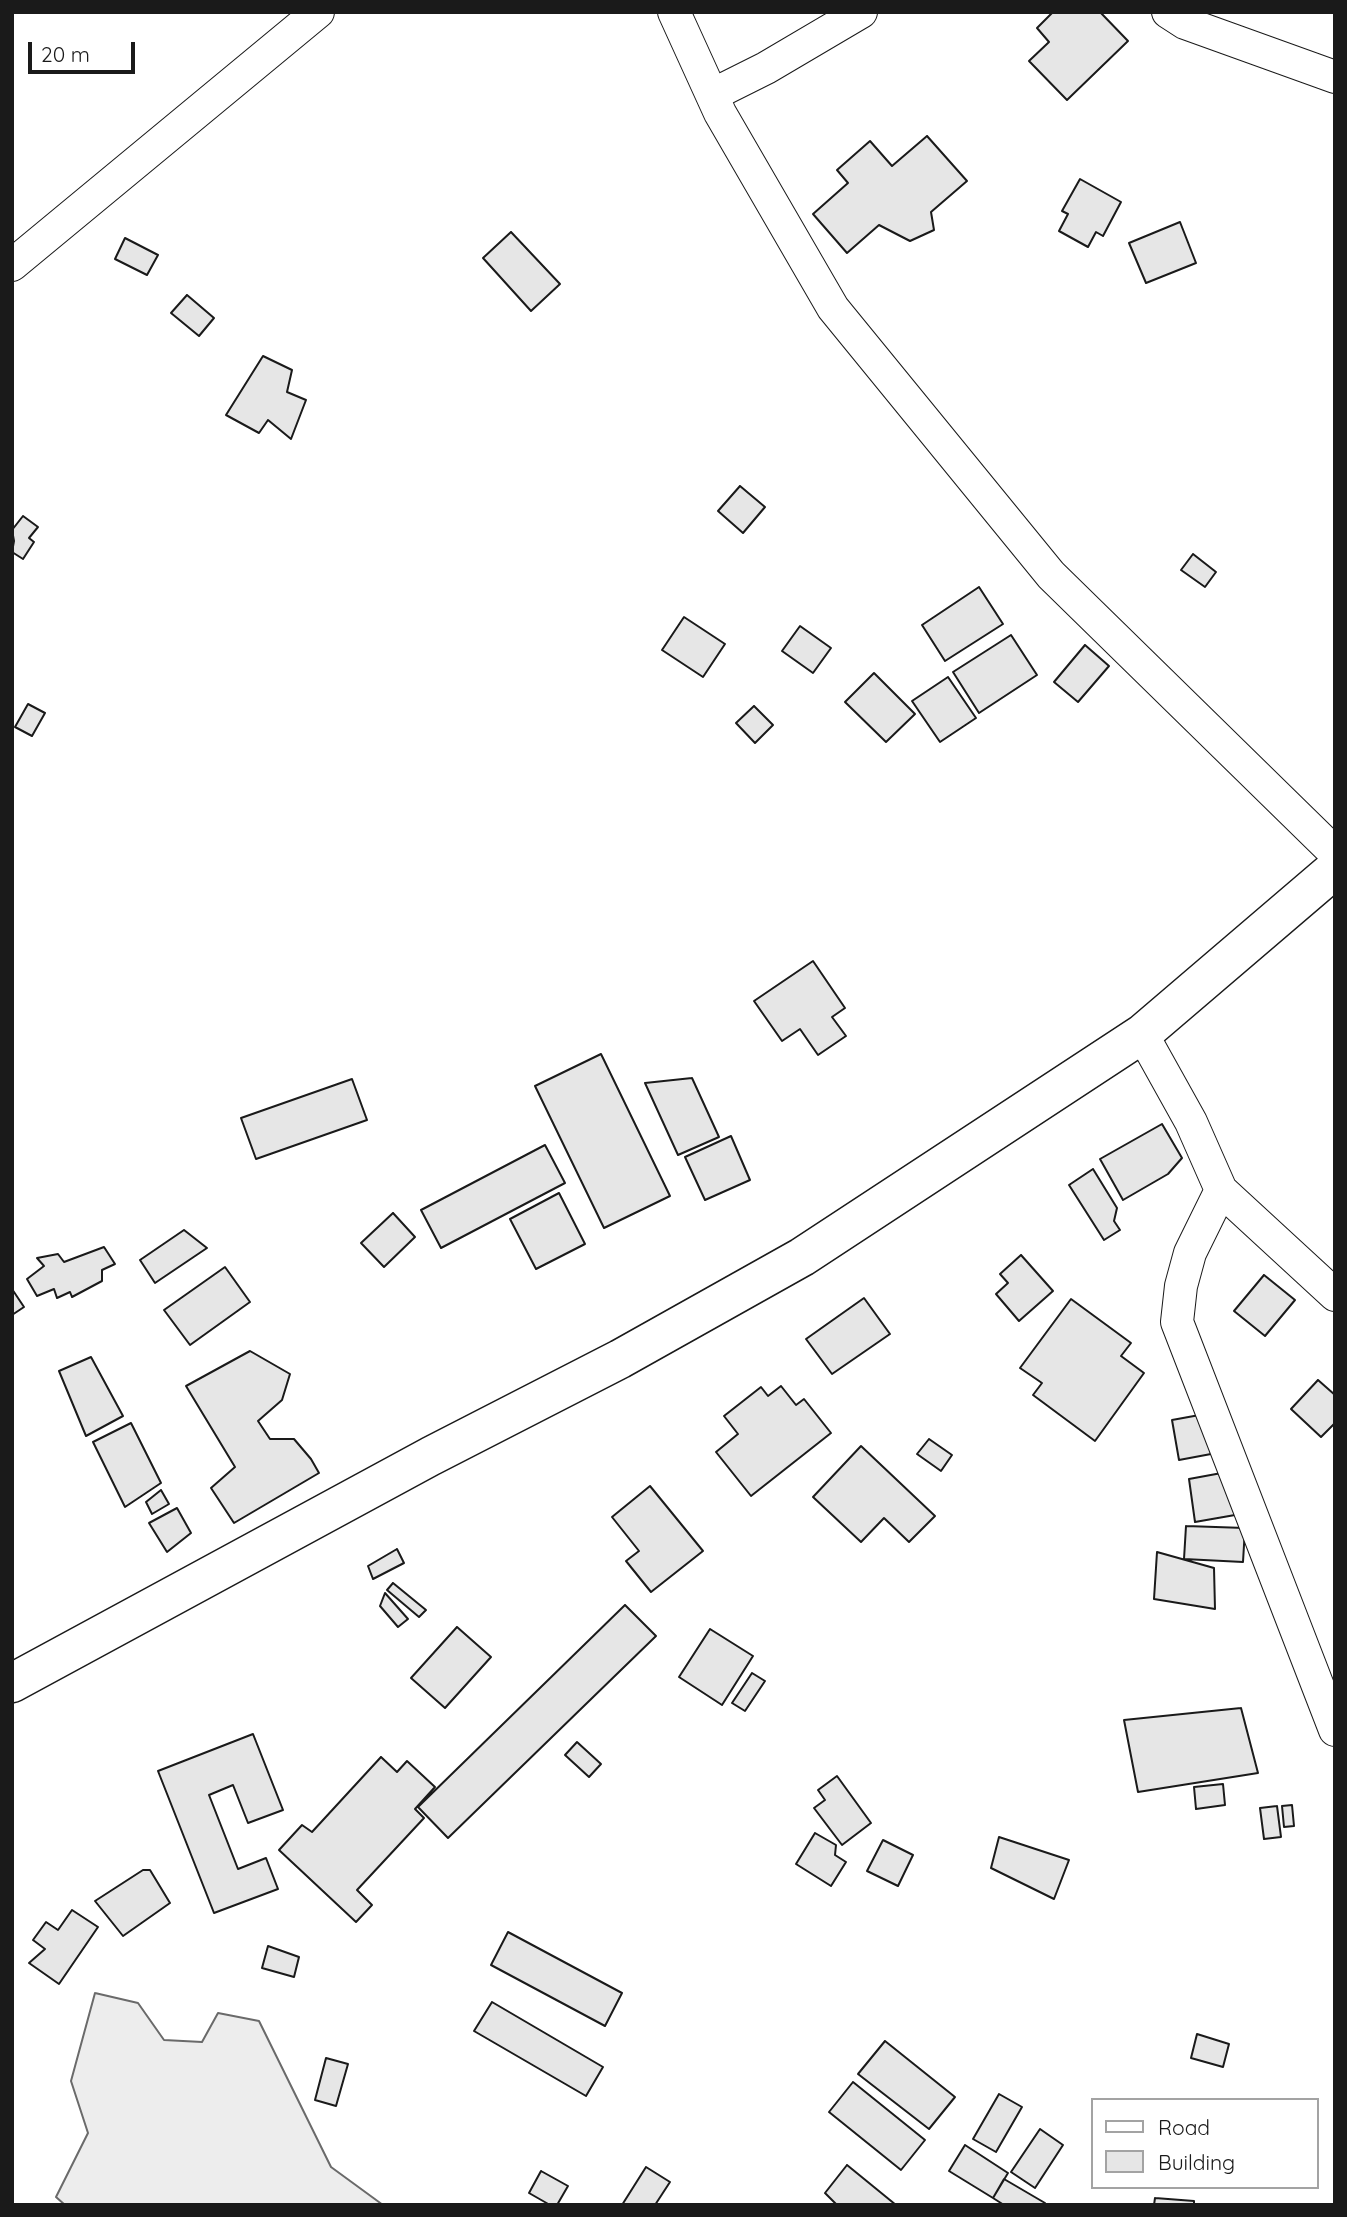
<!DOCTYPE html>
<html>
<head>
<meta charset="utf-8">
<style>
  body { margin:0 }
  #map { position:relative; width:1347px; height:2217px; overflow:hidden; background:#fff; font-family:Quicksand,sans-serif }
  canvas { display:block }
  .frame { position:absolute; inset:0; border:14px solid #1a1a1a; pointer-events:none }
  .legend { position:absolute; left:1091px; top:2098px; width:228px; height:91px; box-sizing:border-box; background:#fff; border:2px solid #a3a3a3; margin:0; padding:9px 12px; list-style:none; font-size:21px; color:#1a1a1a }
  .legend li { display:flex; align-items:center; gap:14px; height:35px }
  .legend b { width:35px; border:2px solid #a3a3a3 }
  .scale { position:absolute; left:28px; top:42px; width:107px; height:32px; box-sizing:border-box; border:4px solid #1a1a1a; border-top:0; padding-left:9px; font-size:21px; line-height:24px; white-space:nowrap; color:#1a1a1a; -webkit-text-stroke:5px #fff; paint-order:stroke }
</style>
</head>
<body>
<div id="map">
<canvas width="1347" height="2217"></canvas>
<div class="frame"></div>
<ul class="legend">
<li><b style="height:9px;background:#fff"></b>Road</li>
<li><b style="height:19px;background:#e6e6e6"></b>Building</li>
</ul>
<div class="scale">20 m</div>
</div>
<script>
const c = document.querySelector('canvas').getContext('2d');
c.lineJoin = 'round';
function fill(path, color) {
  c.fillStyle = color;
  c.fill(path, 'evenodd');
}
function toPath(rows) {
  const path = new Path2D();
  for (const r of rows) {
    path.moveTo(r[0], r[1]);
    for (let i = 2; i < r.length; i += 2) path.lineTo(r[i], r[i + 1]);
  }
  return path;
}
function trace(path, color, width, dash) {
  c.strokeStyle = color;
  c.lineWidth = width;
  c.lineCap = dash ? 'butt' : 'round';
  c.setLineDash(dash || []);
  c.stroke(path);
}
const built = toPath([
  [95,1993,138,2003,164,2040,202,2042,218,2013,259,2021,331,2167,383,2205,65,2205,56,2197,88,2133,71,2081,95,1993]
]);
const building = toPath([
  [1053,12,1100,12,1128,41,1067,100,1029,61,1049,42,1037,28,1053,12],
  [927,136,967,181,931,212,934,230,910,241,879,225,847,253,813,214,848,183,837,170,870,141,892,166,927,136],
  [1080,179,1121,202,1103,236,1096,232,1088,247,1059,231,1068,214,1062,211,1080,179],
  [1180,222,1196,263,1146,283,1129,243,1180,222],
  [511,232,560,284,531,311,483,258,511,232],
  [125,238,158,255,147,275,115,259,125,238],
  [187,295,214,318,199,336,171,313,187,295],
  [263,356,292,370,287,392,306,400,291,439,268,420,259,433,226,415,263,356],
  [740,486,765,507,743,533,718,511,740,486],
  [23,516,38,527,29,538,34,542,23,559,12,552,14,541,12,530,23,516],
  [1193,554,1216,572,1205,587,1181,570,1193,554],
  [979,587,1003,624,945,661,922,625,979,587],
  [684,617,725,644,703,677,662,650,684,617],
  [800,626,831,648,813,673,782,651,800,626],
  [1011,635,1037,675,979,713,953,672,1011,635],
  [1085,645,1109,666,1078,702,1054,682,1085,645],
  [874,673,915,714,886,742,845,702,874,673],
  [948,677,976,718,940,742,912,701,948,677],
  [28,704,45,713,32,736,15,727,28,704],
  [754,706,773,725,755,743,736,723,754,706],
  [813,961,845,1008,832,1017,846,1036,818,1055,800,1029,782,1041,754,1001,813,961],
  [601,1054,670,1196,604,1228,535,1086,601,1054],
  [692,1078,719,1137,678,1155,645,1083,692,1078],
  [352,1079,367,1120,256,1159,241,1118,352,1079],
  [1162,1124,1182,1158,1168,1174,1123,1200,1100,1159,1162,1124],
  [731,1136,750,1180,705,1200,685,1157,731,1136],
  [545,1145,565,1183,441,1248,421,1210,545,1145],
  [1093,1169,1117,1208,1114,1221,1120,1230,1104,1240,1069,1185,1093,1169],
  [559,1193,585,1244,536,1269,510,1219,559,1193],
  [393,1213,415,1237,384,1267,361,1243,393,1213],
  [184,1230,207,1248,155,1283,140,1260,184,1230],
  [104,1247,115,1264,102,1270,102,1281,72,1297,70,1292,57,1298,54,1289,37,1296,27,1279,44,1266,37,1258,58,1254,64,1262,104,1247],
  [1021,1255,1053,1291,1019,1321,996,1294,1008,1283,1000,1274,1021,1255],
  [225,1267,250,1302,190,1345,164,1310,225,1267],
  [1264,1275,1295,1300,1265,1336,1234,1311,1264,1275],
  [12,1289,24,1307,12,1315,12,1289],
  [864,1298,890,1334,832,1374,806,1339,864,1298],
  [1071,1299,1131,1343,1121,1356,1144,1373,1095,1441,1033,1395,1042,1383,1020,1368,1071,1299],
  [250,1351,290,1374,282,1400,258,1421,270,1439,294,1439,311,1459,319,1473,234,1523,211,1488,235,1467,186,1386,250,1351],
  [91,1357,123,1416,86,1436,59,1371,91,1357],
  [1318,1380,1335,1395,1335,1423,1321,1437,1291,1409,1318,1380],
  [781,1386,796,1405,804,1399,831,1433,751,1496,716,1452,738,1434,724,1416,761,1387,768,1396,781,1386],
  [1205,1414,1211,1454,1179,1460,1172,1420,1205,1414],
  [131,1423,161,1483,125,1507,93,1442,131,1423],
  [929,1439,952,1455,941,1471,917,1454,929,1439],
  [861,1446,935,1516,909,1542,884,1518,861,1542,813,1497,861,1446],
  [1227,1472,1235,1515,1195,1522,1189,1479,1227,1472],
  [650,1486,703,1551,651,1592,626,1561,639,1551,612,1517,650,1486],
  [161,1490,169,1504,152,1514,146,1502,161,1490],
  [177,1508,191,1533,167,1552,149,1523,177,1508],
  [1186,1526,1245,1528,1243,1562,1184,1559,1186,1526],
  [397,1549,404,1563,373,1579,368,1566,397,1549],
  [1157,1552,1214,1568,1215,1609,1154,1599,1157,1552],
  [393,1583,426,1610,419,1617,387,1590,393,1583],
  [385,1593,408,1619,398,1627,380,1606,385,1593],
  [625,1605,656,1636,448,1838,418,1807,625,1605],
  [457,1627,491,1657,445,1708,411,1678,457,1627],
  [710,1629,753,1656,722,1705,679,1677,710,1629],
  [752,1673,765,1681,745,1711,732,1703,752,1673],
  [1241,1708,1258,1773,1138,1792,1124,1720,1241,1708],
  [253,1734,283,1810,248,1823,233,1785,209,1795,238,1869,266,1858,278,1889,214,1913,158,1771,253,1734],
  [577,1742,601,1764,589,1777,565,1755,577,1742],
  [381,1757,397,1772,407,1761,435,1787,415,1809,424,1818,357,1890,372,1905,356,1922,279,1850,302,1825,312,1832,381,1757],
  [837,1776,871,1823,842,1845,814,1808,825,1800,818,1790,837,1776],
  [1223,1784,1225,1805,1196,1809,1194,1787,1223,1784],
  [1292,1805,1294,1826,1284,1827,1282,1806,1292,1805],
  [1277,1806,1281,1837,1264,1839,1260,1808,1277,1806],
  [815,1833,836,1845,835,1855,846,1862,831,1886,796,1864,815,1833],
  [999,1837,1069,1860,1054,1899,991,1868,999,1837],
  [883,1840,913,1855,898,1886,867,1871,883,1840],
  [143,1870,150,1870,170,1903,123,1936,95,1901,143,1870],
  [72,1910,98,1927,59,1984,29,1963,45,1949,33,1940,46,1922,58,1930,72,1910],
  [508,1932,622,1993,605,2026,491,1965,508,1932],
  [268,1946,299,1957,294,1977,262,1968,268,1946],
  [492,2002,603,2067,586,2096,474,2031,492,2002],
  [1197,2034,1229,2044,1223,2067,1191,2058,1197,2034],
  [885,2041,955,2097,929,2129,858,2074,885,2041],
  [326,2058,348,2064,336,2106,315,2100,326,2058],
  [853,2082,925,2140,901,2170,829,2112,853,2082],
  [999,2094,1022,2107,996,2152,973,2139,999,2094],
  [1040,2129,1063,2145,1035,2188,1011,2172,1040,2129],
  [965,2145,1008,2173,993,2198,949,2171,965,2145],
  [847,2165,896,2205,837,2205,825,2193,847,2165],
  [646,2167,670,2182,655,2205,622,2205,646,2167],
  [541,2171,568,2186,557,2205,550,2205,529,2193,541,2171],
  [1004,2179,1045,2203,1044,2205,1004,2205,993,2198,1004,2179],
  [1155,2198,1194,2201,1194,2205,1154,2205,1155,2198]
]);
const minor = toPath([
  [674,12,720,113,833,308,1051,575,1335,853],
  [1168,12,1185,23,1335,77],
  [712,95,766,68,861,12],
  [12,265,318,12],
  [1142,1034,1191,1122,1221,1190,1335,1295],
  [1221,1190,1190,1253,1181,1286,1177,1322,1335,1730]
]);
const tertiary = toPath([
  [12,1683,431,1456,620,1359,802,1257,1142,1034,1335,869]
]);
fill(built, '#ededed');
trace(built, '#6a6a6a', 2);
fill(building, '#e6e6e6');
trace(building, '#1a1a1a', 2);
trace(minor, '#1a1a1a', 34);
trace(tertiary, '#1a1a1a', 41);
trace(minor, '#fff', 32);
trace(tertiary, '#fff', 38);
</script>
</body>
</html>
